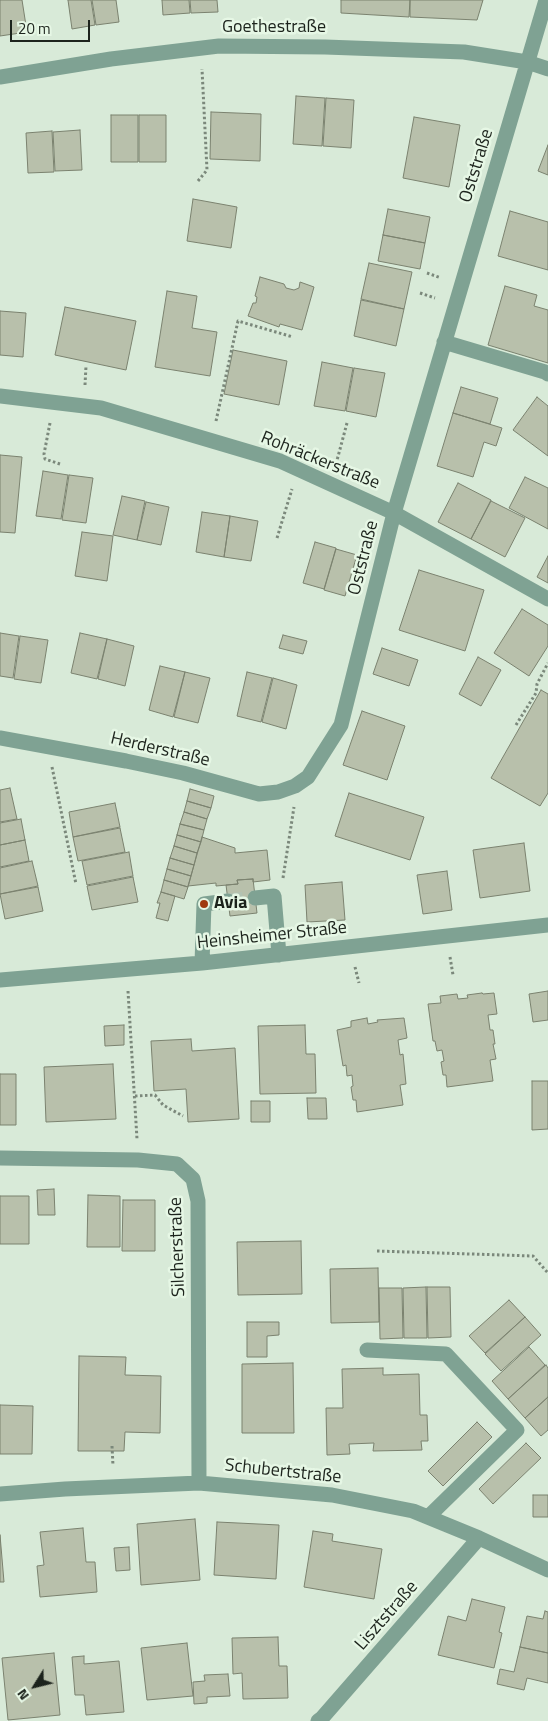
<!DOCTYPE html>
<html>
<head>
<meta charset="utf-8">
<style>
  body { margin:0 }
  #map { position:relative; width:548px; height:1721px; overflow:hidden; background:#d8ead8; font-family:"Titillium Web",sans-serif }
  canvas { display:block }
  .north { position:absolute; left:10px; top:1661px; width:50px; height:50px; -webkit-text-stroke:4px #e6f7e5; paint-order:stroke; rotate:234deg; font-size:14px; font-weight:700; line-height:20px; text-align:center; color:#1c231c }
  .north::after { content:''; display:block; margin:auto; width:18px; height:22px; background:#1c231c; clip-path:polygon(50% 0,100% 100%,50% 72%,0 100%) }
  .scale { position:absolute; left:10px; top:20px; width:80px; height:22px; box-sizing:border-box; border:2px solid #1c231c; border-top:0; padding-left:6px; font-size:15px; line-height:18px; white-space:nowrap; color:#1c231c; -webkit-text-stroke:4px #e6f7e5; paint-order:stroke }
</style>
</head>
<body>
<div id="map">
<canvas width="548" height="1721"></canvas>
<div class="north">N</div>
<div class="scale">20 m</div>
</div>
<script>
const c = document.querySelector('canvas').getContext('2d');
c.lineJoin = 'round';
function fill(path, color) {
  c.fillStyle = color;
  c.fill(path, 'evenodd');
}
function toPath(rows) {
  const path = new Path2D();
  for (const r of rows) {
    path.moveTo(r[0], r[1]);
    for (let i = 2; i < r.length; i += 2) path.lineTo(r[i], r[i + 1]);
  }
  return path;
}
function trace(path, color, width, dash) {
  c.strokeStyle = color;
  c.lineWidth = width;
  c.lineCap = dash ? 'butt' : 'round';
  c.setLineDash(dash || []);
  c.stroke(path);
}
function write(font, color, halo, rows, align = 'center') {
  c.font = font + ' "Titillium Web",sans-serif';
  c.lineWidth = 5;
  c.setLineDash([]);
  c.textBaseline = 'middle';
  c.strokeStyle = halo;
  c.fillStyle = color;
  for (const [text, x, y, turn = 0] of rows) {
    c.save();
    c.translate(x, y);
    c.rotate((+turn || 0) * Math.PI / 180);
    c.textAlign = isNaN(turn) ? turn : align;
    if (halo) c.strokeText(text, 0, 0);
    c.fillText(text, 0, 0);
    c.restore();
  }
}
const building = toPath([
  [0,0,22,0,27,32,0,36,0,0],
  [68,0,91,0,95,25,72,29,68,0],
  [92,0,116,0,119,22,96,25,92,0],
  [162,0,189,0,190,13,163,15,162,0],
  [190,0,217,0,218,12,191,13,190,0],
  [341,0,410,0,409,17,341,13,341,0],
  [410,0,483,0,477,20,410,17,410,0],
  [296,96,325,98,322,146,293,144,296,96],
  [326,98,354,100,351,148,323,146,326,98],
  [211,112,261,114,260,161,210,159,211,112],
  [111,115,138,115,138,162,111,162,111,115],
  [139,115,166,115,166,162,139,162,139,115],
  [414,117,460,125,449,187,403,178,414,117],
  [80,130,82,170,55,171,53,132,80,130],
  [52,131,54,172,28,173,26,133,52,131],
  [548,145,548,175,538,171,548,145],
  [193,199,237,207,231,248,187,241,193,199],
  [388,209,430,217,425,243,383,235,388,209],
  [510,211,548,222,548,270,498,256,510,211],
  [383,235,425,243,420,269,378,261,383,235],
  [369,263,412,272,404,309,361,299,369,263],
  [260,277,284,284,286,288,294,290,299,288,300,282,314,287,302,330,280,324,279,327,248,316,253,303,256,303,257,297,255,296,260,277],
  [505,286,537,295,534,306,548,310,548,363,488,345,505,286],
  [167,291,197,296,192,328,217,332,210,376,155,367,167,291],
  [361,300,404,309,396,346,354,336,361,300],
  [65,307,136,321,126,370,55,355,65,307],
  [0,311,26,313,23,357,0,355,0,311],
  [233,350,287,361,279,405,224,394,233,350],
  [322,362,353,368,345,411,314,406,322,362],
  [354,368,385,373,376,417,346,411,354,368],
  [461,387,498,398,490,424,453,413,461,387],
  [537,397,548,406,548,456,513,430,537,397],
  [453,413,502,428,496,446,484,442,473,477,437,466,453,413],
  [0,455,22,457,15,533,0,532,0,455],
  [43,471,68,475,61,519,36,516,43,471],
  [69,475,93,478,86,523,62,520,69,475],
  [525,477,548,488,548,529,509,508,525,477],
  [458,483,491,500,471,539,438,522,458,483],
  [122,496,145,501,137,540,113,535,122,496],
  [491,501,525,518,505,557,471,539,491,501],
  [146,502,169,507,161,545,137,540,146,502],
  [202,512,230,516,224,557,196,552,202,512],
  [230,516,258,521,251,561,224,557,230,516],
  [82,532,113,536,107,581,75,576,82,532],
  [315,542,336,548,324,589,303,583,315,542],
  [336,549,357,555,345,596,324,590,336,549],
  [548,556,548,583,537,577,548,556],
  [419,570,484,590,465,651,399,630,419,570],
  [522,609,548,625,548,646,529,676,494,653,522,609],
  [0,633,19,636,13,678,0,676,0,633],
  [80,633,107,639,97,679,71,673,80,633],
  [283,635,307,641,303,654,279,648,283,635],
  [20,636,48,640,41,683,14,679,20,636],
  [107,639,134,646,125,686,98,679,107,639],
  [382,648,418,660,409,686,373,674,382,648],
  [478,657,501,670,481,706,459,694,478,657],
  [160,666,185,672,173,717,149,710,160,666],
  [185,672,210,678,198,723,174,717,185,672],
  [247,672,272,678,261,722,237,716,247,672],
  [273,678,297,685,286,729,262,722,273,678],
  [541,690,548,694,548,793,540,806,491,778,541,690],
  [362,711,405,726,387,780,343,765,362,711],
  [10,788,17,819,0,822,0,790,10,788],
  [190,789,214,796,211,808,187,801,190,789],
  [349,793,424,817,410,860,335,836,349,793],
  [187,801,211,808,207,819,184,812,187,801],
  [115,803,120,827,73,837,69,812,115,803],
  [184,812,207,819,204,830,180,824,184,812],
  [21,819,25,840,0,845,0,823,21,819],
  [180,824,204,830,201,842,177,835,180,824],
  [120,828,125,852,78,861,73,837,120,828],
  [177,835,201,842,197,853,174,846,177,835],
  [202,837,235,848,235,853,267,850,270,880,253,882,253,879,237,880,238,884,216,886,216,883,188,886,202,837],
  [25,840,29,861,0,867,0,845,25,840],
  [524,843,530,891,480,898,473,850,524,843],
  [174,846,197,853,194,865,170,858,174,846],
  [129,852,133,876,87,885,82,861,129,852],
  [170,858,194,865,191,876,167,869,170,858],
  [32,861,38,886,0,894,0,868,32,861],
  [167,869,191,876,188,887,164,880,167,869],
  [447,871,452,910,423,914,417,875,447,871],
  [133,877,138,902,92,910,87,886,133,877],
  [253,879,257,913,230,916,226,885,238,884,237,880,253,879],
  [164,880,188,887,184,899,161,892,164,880],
  [342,882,345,920,307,922,305,885,342,882],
  [38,887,43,911,5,919,0,894,38,887],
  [161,892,175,896,168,921,156,918,160,903,157,903,161,892],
  [548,991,548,1020,533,1022,529,994,548,991],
  [482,993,483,994,494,993,497,1014,488,1015,490,1030,493,1030,495,1044,493,1044,496,1059,490,1060,493,1081,447,1087,446,1075,443,1075,441,1062,444,1061,442,1050,437,1051,435,1041,433,1041,428,1004,441,1003,440,996,457,994,458,999,468,998,467,995,482,993],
  [367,1018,368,1024,378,1022,377,1020,404,1018,407,1038,398,1040,400,1055,403,1054,406,1084,400,1085,403,1105,357,1112,356,1100,353,1100,351,1087,353,1086,352,1075,347,1076,346,1065,343,1066,337,1030,351,1027,351,1021,367,1018],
  [124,1025,124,1045,105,1046,104,1026,124,1025],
  [305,1025,306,1054,315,1054,316,1093,260,1094,258,1026,305,1025],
  [191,1039,192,1051,235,1048,239,1119,188,1122,186,1089,154,1091,151,1041,191,1039],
  [113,1064,116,1119,46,1122,44,1067,113,1064],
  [0,1074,16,1074,16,1125,0,1125,0,1074],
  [532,1081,548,1081,548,1129,532,1130,532,1081],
  [307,1098,326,1098,327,1119,308,1119,307,1098],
  [251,1101,270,1101,270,1122,251,1122,251,1101],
  [54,1189,55,1215,38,1215,37,1190,54,1189],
  [88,1195,120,1196,120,1247,87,1247,88,1195],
  [0,1196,29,1196,29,1244,0,1244,0,1196],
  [123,1200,155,1200,155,1251,122,1251,123,1200],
  [301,1241,302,1294,238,1295,237,1242,301,1241],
  [378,1268,379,1322,331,1323,330,1269,378,1268],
  [426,1287,427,1338,404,1338,403,1288,426,1287],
  [427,1287,450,1287,451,1337,428,1338,427,1287],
  [379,1288,402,1288,403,1338,380,1339,379,1288],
  [509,1300,525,1317,485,1353,469,1336,509,1300],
  [525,1317,541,1335,501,1371,485,1354,525,1317],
  [247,1322,279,1322,279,1335,267,1336,267,1357,247,1357,247,1322],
  [529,1347,545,1365,508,1399,492,1381,529,1347],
  [79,1356,126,1357,125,1375,161,1376,160,1433,125,1432,124,1451,78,1451,79,1356],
  [293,1363,294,1433,242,1433,242,1364,293,1363],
  [546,1365,548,1368,548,1397,525,1418,508,1399,546,1365],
  [383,1368,383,1375,419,1374,420,1415,427,1415,428,1441,421,1441,422,1450,373,1451,374,1443,349,1444,350,1454,327,1455,326,1408,343,1408,342,1369,383,1368],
  [548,1397,548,1430,541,1436,525,1418,548,1397],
  [0,1405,33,1406,32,1454,0,1454,0,1405],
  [477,1422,492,1437,443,1486,428,1471,477,1422],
  [526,1443,541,1458,493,1504,479,1489,526,1443],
  [533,1495,548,1495,548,1517,533,1517,533,1495],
  [195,1519,200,1580,141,1585,137,1524,195,1519],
  [217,1522,279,1525,276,1579,214,1575,217,1522],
  [83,1528,86,1562,95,1562,97,1592,40,1597,37,1566,44,1565,40,1532,83,1528],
  [313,1531,333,1534,332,1541,382,1549,374,1599,304,1587,313,1531],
  [0,1535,4,1582,0,1582,0,1535],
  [129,1547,130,1570,116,1571,114,1548,129,1547],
  [472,1599,505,1607,499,1632,502,1633,494,1668,438,1655,448,1616,466,1621,472,1599],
  [545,1611,548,1612,548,1653,520,1647,527,1616,543,1619,545,1611],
  [278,1637,279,1666,287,1666,288,1698,243,1699,242,1673,233,1674,232,1638,278,1637],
  [187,1643,193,1696,147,1700,141,1648,187,1643],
  [520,1647,548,1653,548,1683,527,1678,524,1690,497,1684,500,1669,514,1672,520,1647],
  [54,1653,60,1715,8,1720,2,1658,54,1653],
  [84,1656,84,1664,119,1661,124,1712,86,1715,84,1695,75,1695,72,1657,84,1656],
  [228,1674,230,1696,207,1697,207,1703,194,1704,193,1682,205,1681,204,1675,228,1674]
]);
const minorTunnel = toPath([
  [228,901,255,898]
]);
const path = toPath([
  [198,181,207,170,202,69],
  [427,273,441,278],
  [420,293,435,298],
  [85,385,86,366],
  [216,421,238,321,293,337],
  [50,423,44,454,45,459,60,464],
  [336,464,347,423],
  [277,538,292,489],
  [516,725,536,693,537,684,548,663],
  [52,767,76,884],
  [283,878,294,807],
  [450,957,453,975],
  [355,967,359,983],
  [128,991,137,1139],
  [135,1096,155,1095,163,1105,183,1116],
  [377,1251,533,1256,548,1273],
  [112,1446,113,1466]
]);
const minor = toPath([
  [0,77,111,59,219,46,325,47,464,52,527,62,548,69],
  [444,342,545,372,548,374],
  [0,396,101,408,280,461,394,513,548,599],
  [0,738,126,761,183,773,259,794,278,792,295,786,308,777,341,725,394,513,546,0],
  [255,898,274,896,279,955],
  [202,963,204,904,228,901],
  [0,980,202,963,548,925],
  [0,1158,138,1160,177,1164,193,1179,198,1201,199,1483],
  [367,1350,446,1354,517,1430,428,1517],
  [0,1494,65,1489,199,1483,332,1495,413,1511,479,1538,548,1570],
  [318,1721,322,1718,479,1538]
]);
const markers = [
  [204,904,5,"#a03a10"]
];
const streetNames = [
  ["Goethestraße",274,28],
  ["Oststraße",477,166,-73],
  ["Rohräckerstraße",320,461,22],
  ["Oststraße",364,558,-76],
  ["Herderstraße",160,750,13],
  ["Heinsheimer Straße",272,936,-6],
  ["Silcherstraße",178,1247,-92],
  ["Schubertstraße",283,1472,6],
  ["Lisztstraße",387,1616,-49]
];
const poiNames = [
  ["Avia",214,904]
];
fill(building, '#b8c0ab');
trace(building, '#7b826f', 1);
trace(minorTunnel, '#b2c2b2', 15, [15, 8]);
trace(path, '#7b887b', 3, [2.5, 2.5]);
trace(minor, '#7fa293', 15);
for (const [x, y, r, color] of markers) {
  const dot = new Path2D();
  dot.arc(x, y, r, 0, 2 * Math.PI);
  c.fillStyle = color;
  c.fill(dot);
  trace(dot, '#e6f7e5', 2);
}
write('18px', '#1c231c', '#e6f7e5', streetNames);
write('bold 18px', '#1c231c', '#e6f7e5', poiNames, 'left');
</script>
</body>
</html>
